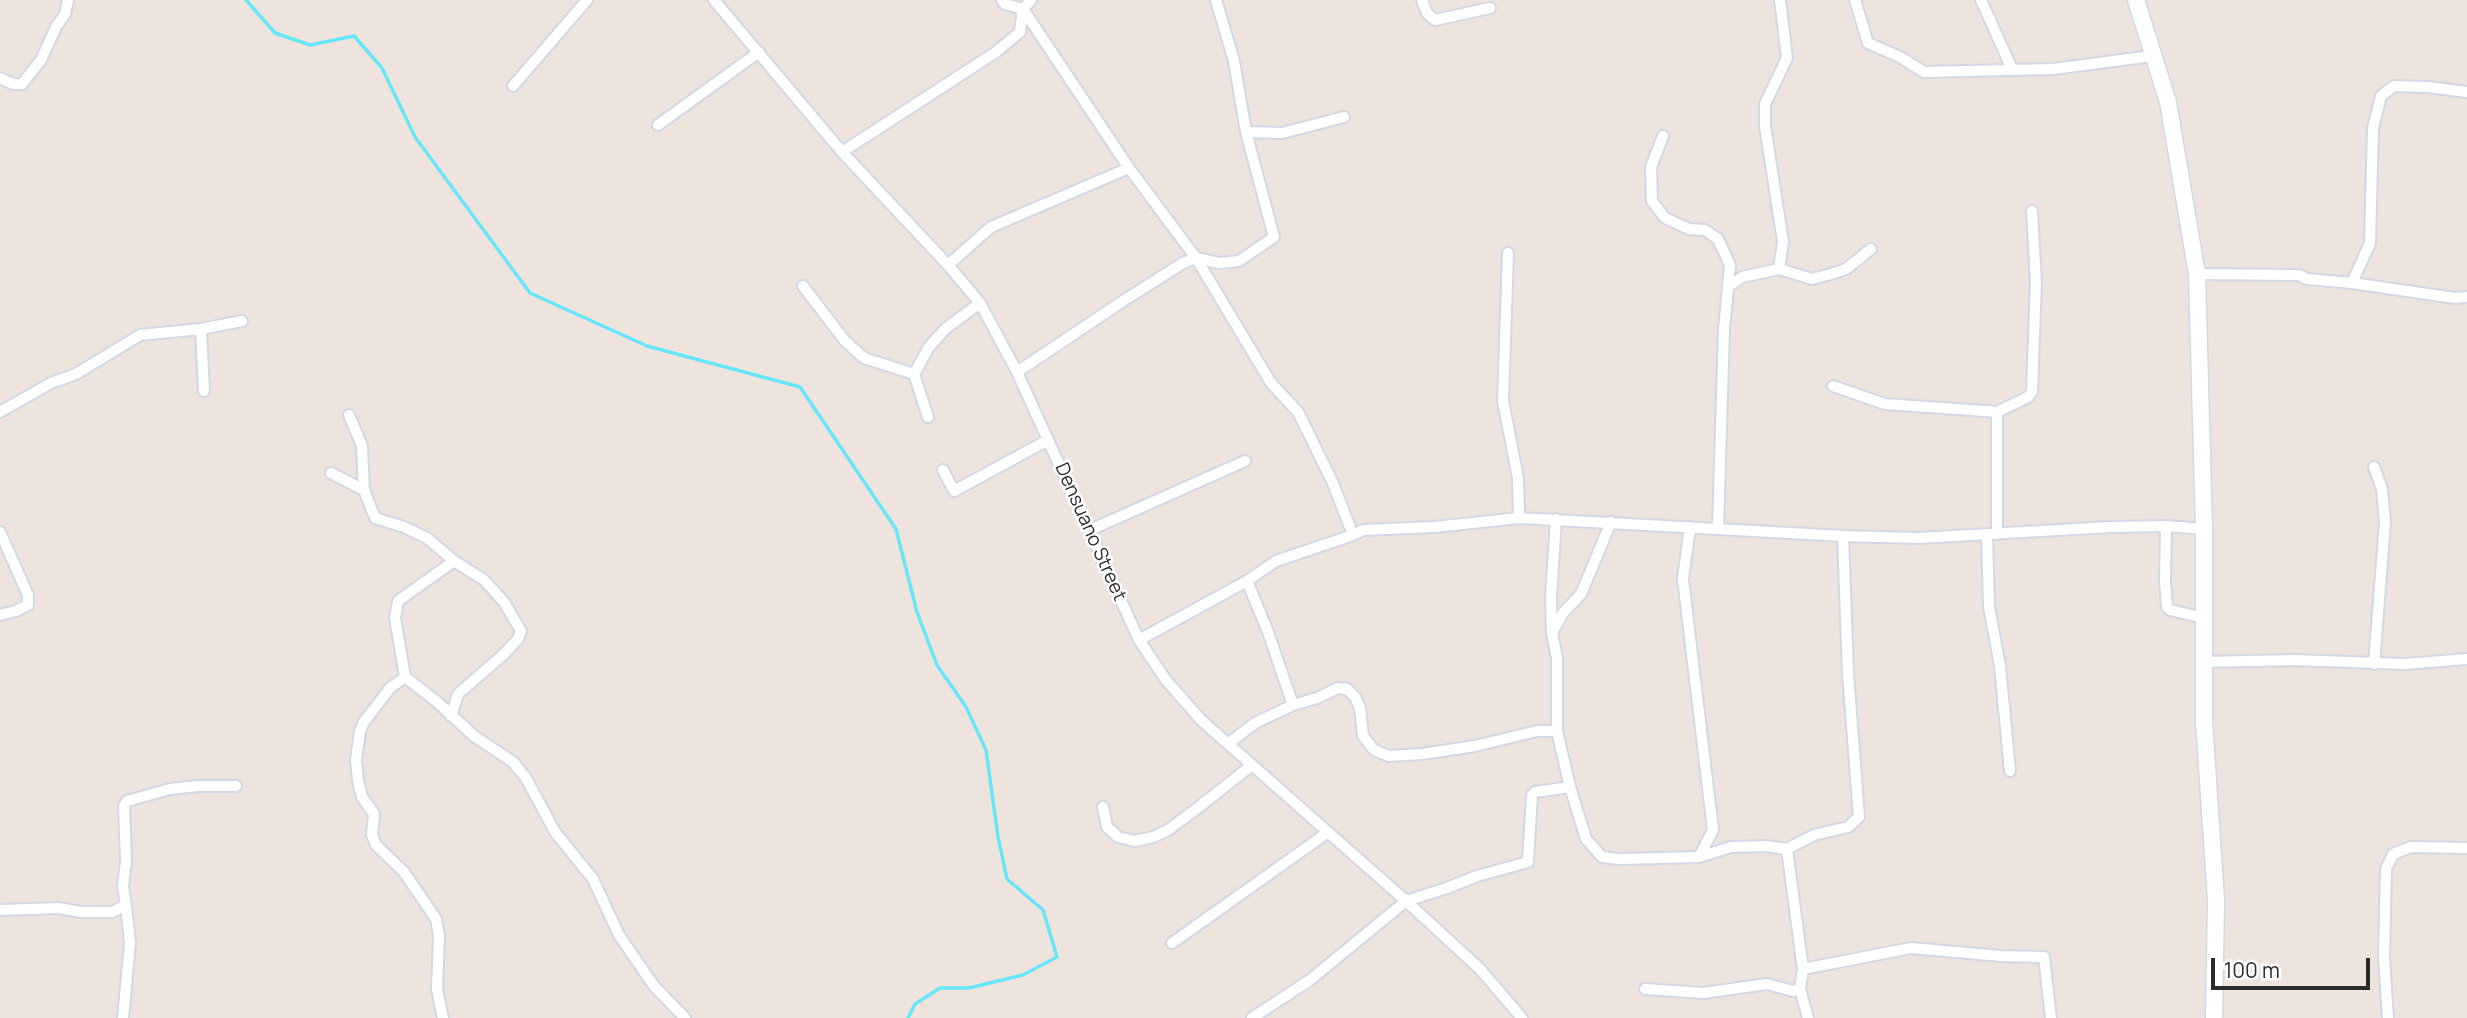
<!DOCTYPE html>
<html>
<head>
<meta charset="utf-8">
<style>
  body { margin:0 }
  #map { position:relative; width:2467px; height:1018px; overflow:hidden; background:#eee4dd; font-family:Manrope,sans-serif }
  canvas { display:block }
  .scale { position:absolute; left:2211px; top:958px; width:159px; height:32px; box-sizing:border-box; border:4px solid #2b2b2b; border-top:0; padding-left:9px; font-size:21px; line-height:24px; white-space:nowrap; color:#2b2b2b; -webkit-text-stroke:5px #fff; paint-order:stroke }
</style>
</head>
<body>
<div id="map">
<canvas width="2467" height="1018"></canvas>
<div class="scale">100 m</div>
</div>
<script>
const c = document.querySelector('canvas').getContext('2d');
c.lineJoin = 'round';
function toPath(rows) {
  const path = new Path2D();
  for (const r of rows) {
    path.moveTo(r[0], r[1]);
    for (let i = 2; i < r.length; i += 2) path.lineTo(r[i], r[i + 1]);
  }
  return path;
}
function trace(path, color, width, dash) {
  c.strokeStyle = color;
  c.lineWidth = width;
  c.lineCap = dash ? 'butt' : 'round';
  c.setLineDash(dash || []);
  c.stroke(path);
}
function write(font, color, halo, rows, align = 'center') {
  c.font = font + ' Manrope,sans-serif';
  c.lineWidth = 5;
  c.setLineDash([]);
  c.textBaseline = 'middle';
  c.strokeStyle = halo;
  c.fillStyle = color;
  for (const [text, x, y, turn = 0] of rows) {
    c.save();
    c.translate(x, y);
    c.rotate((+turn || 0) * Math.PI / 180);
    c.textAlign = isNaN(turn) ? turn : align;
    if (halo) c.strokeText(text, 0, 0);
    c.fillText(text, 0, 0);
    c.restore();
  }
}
const stream = toPath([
  [246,0,275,33,310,45,354,36,382,68,415,137,530,293,647,346,800,387,896,529,917,612,937,665,966,707,986,750,998,837,1007,879,1043,910,1057,957,1023,975,969,988,940,988,915,1004,908,1018]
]);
const street = toPath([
  [714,0,842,152,948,265,980,303,1017,372,1139,640,1166,680,1201,720,1406,901,1480,969,1522,1018],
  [1002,0,1005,4,1023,9,1129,168,1196,258,1271,383,1298,412,1332,481,1353,535],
  [1422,0,1427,13,1435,20,1490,8],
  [1855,0,1868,43,1900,57,1924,72,2053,69,2152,56],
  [1981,0,2012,69],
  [0,78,13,84,22,84,41,60,56,27,65,14,68,0],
  [513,86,587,0],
  [658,125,759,52],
  [1246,132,1282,133,1344,117],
  [1663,136,1651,167,1652,201,1665,218,1689,229,1705,230,1718,239,1730,265,1728,287],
  [842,152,996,52,1020,32,1023,9,1031,0],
  [1508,253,1503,401,1518,478,1519,518],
  [948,265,991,227,1129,168],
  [1779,269,1783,242,1765,126,1765,104,1787,58,1780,0],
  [2197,274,2299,275,2307,279,2352,283,2455,298,2467,297],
  [2352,283,2370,243,2373,128,2381,96,2394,86,2428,87,2467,92],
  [803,286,845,341,864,358,914,374,928,417],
  [201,329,204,391],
  [1017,372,1123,301,1183,263,1196,258,1219,263,1239,261,1274,237,1246,132,1234,61,1216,0],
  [914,374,929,347,945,329,980,303],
  [1833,386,1885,404,1985,411,1997,412,2028,397,2032,392,2036,282,2032,211],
  [0,412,51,383,76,374,140,335,201,329,242,321],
  [349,415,362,446,364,490,375,518,404,527,427,538,454,561,484,580,504,602,521,631,518,639,504,654,458,694,451,716],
  [943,470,954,491,1048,440],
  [331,473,364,490],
  [1556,519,1551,598,1552,633,1557,658,1557,731,1570,787,1586,839,1602,857,1620,859,1699,857,1731,847,1766,846,1787,849,1814,835,1848,827,1859,817,1848,673,1843,536],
  [2166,526,2165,582,2167,607,2170,610,2204,618],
  [1690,527,1683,579,1713,830,1699,857],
  [1718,529,1724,329,1728,287,1742,277,1779,269,1812,279,1831,274,1846,269,1871,249],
  [1090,530,1245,461],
  [0,532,28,595,28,605,16,611,0,615],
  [1997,534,1997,412],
  [1987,535,1989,607,2000,666,2010,771],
  [454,561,398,601,395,618,405,677,436,701,474,736,513,762,526,778,555,832,593,879,619,935,654,986,685,1018],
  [1247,581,1268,632,1293,705],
  [1553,631,1563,613,1581,594,1611,522],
  [1139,640,1247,581,1276,561,1353,535,1363,530,1434,527,1519,518,1843,536,1919,538,2111,527,2166,526,2204,529],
  [2202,662,2295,660,2405,664,2467,659],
  [2374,664,2385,523,2382,489,2374,467],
  [405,677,390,688,364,722,360,731,356,760,358,781,362,797,374,814,372,835,376,845,404,872,436,919,439,936,437,989,443,1018],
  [1229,743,1255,723,1293,705,1317,698,1338,688,1347,689,1355,697,1360,708,1363,736,1374,750,1389,756,1422,754,1475,746,1537,731,1557,731],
  [1103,807,1107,827,1118,837,1135,841,1153,837,1168,830,1199,807,1252,765],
  [1787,849,1803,969,1800,989,1808,1018],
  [0,910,58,908,81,912,112,912,126,905,123,886,126,861,124,806,127,801,170,789,197,786,236,786],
  [1172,943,1327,833],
  [1803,969,1911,948,2001,956,2044,957,2051,1018],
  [1645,989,1703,993,1767,984,1793,991,1800,989],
  [123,1018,130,943,126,905],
  [1252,1018,1310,980,1406,901,1447,888,1477,876,1528,862,1532,795,1535,792,1570,787],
  [2388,1018,2384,957,2386,869,2393,854,2411,847,2467,848]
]);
const secondary = toPath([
  [2136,0,2168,102,2197,274,2204,529,2204,721,2216,900,2214,1018]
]);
const streetNames = [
  ["Densuano Street",1090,532,66]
];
trace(stream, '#67e6f9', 3.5);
trace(street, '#d2d8e5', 14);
trace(secondary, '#d2d8e5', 19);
trace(street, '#fff', 10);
trace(secondary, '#fff', 16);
write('19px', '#2b2b2b', '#fff', streetNames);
</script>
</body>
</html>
